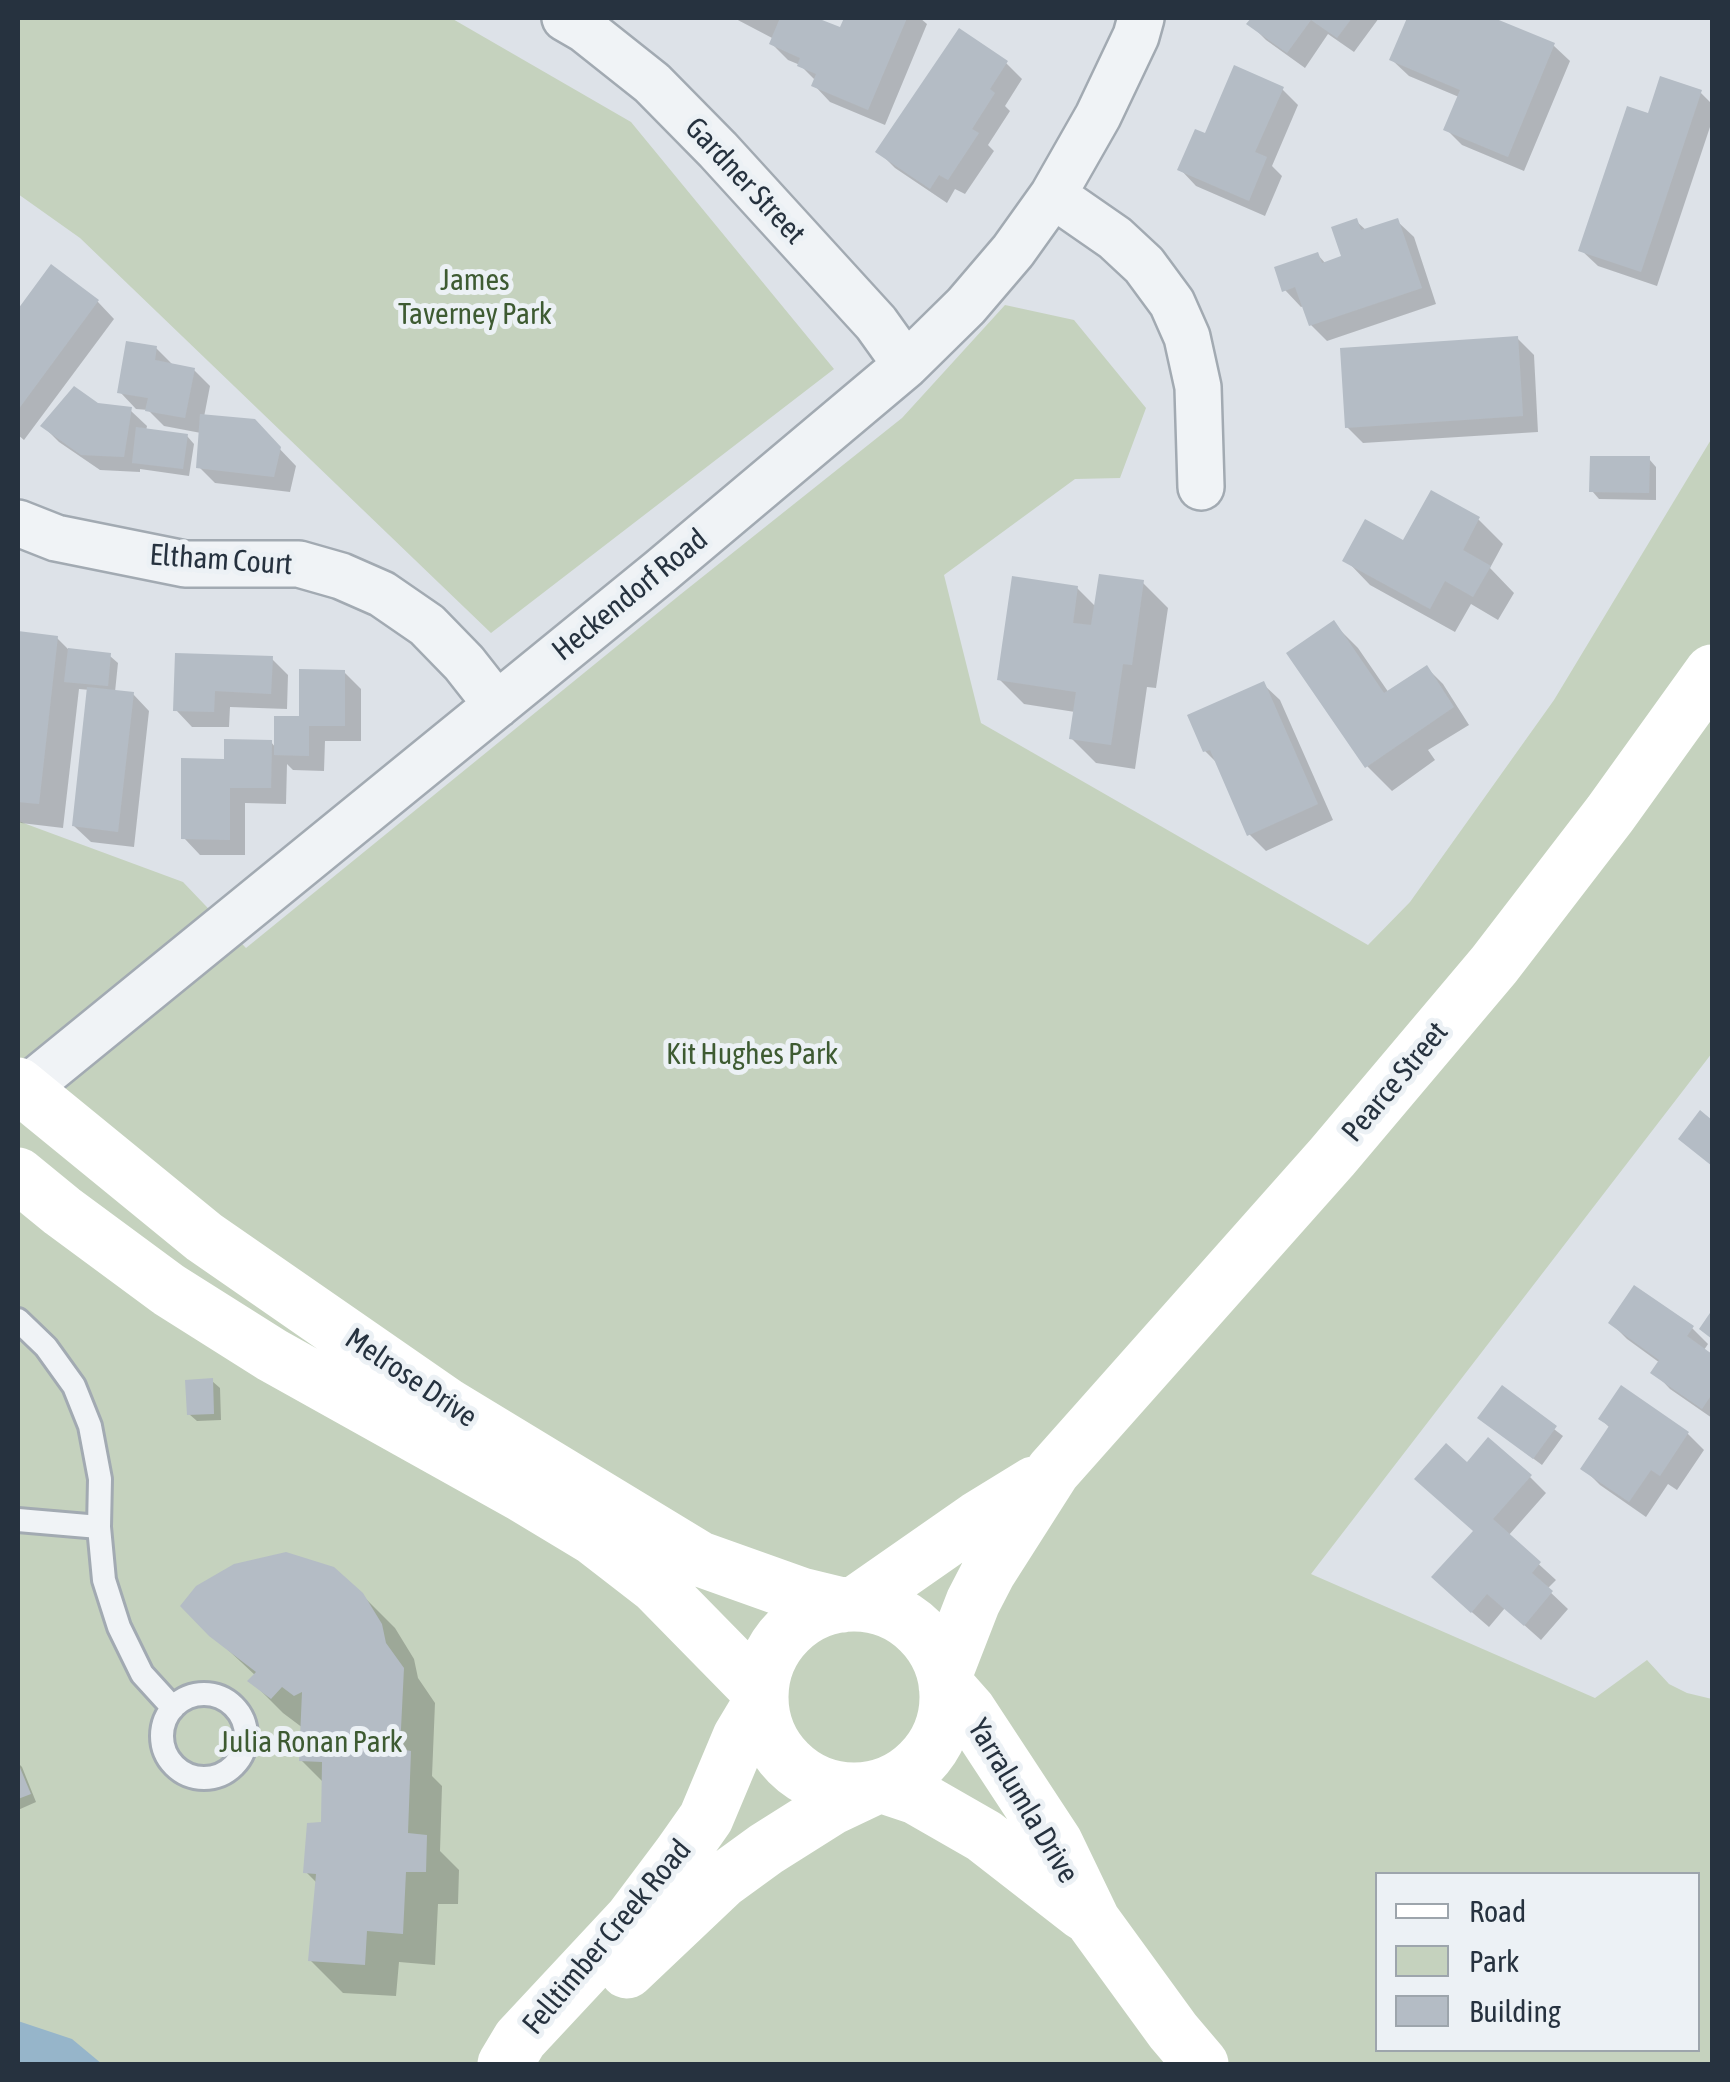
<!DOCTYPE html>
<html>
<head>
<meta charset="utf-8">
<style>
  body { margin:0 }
  #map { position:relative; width:1730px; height:2082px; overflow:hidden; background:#dde2e8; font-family:"Asap Condensed",sans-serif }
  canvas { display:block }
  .frame { position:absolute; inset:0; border:20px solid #26323f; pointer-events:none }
  .legend { position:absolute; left:1375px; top:1872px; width:325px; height:180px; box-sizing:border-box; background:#ecf1f5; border:2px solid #9da5ac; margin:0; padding:12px 18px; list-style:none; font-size:30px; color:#26323f }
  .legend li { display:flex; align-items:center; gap:20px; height:50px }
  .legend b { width:50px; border:2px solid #9da5ac }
</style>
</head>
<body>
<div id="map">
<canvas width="1730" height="2082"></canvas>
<div class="frame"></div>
<ul class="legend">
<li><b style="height:12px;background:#fff"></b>Road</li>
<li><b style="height:28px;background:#c5d2be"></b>Park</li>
<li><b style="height:28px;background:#b4bcc5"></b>Building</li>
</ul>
</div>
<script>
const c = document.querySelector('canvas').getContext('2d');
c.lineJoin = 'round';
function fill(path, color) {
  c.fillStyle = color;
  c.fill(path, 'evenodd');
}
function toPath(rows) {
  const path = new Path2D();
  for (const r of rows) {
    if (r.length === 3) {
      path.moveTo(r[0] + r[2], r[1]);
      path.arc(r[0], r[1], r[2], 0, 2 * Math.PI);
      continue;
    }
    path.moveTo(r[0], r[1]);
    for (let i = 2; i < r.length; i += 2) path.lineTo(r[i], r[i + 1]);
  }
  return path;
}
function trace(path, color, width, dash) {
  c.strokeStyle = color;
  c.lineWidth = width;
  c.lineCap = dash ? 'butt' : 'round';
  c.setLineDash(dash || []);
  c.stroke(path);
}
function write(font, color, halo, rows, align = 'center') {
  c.font = font + ' "Asap Condensed",sans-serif';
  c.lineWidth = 10;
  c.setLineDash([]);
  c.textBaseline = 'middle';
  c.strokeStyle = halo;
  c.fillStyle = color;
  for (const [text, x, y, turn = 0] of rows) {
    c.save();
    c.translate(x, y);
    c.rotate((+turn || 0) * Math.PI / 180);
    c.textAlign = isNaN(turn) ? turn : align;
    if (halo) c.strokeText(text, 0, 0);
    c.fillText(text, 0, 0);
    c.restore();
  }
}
const green = toPath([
  [18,18,451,18,631,122,834,369,491,633,80,238,18,194],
  [1005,305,1074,320,1146,408,1120,478,1075,479,944,575,981,723,1368,945,1410,902,1554,700,1712,438,1712,1053,1311,1574,1595,1698,1647,1660,1669,1684,1687,1693,1712,1699,1712,2064,18,2064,18,821,183,882,246,948,681,594,902,418],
  [1378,1874,1698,1874,1698,2050,1378,2050]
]);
const water = toPath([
  [18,2021,72,2039,102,2064,18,2064]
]);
const shadow = toPath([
  [734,18,811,18,841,30,847,18,920,18,927,24,885,125,830,102,814,85,816,81,800,65,788,60,772,44,774,39],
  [1254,18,1379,18,1354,52,1328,34,1305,68,1266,40,1250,24],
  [1410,18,1487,18,1553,45,1570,61,1524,171,1462,145,1446,129,1459,97,1409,76,1392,60],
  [1006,63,1022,79,1005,106,1010,111,988,145,994,151,965,194,955,189,947,203,895,168,879,152],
  [1282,89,1298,105,1272,166,1282,176,1265,216,1196,186,1180,169,1206,136],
  [1700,92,1712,104,1712,121,1657,286,1598,266,1581,250,1650,116],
  [1356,221,1367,231,1397,221,1414,237,1436,304,1327,341,1311,325,1304,306,1301,307,1285,290,1318,255,1326,264,1344,257],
  [51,268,98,302,114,319,24,440,18,435,18,313],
  [1517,338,1534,355,1538,432,1363,443,1347,427],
  [156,348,174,366,194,370,210,386,204,417,254,422,296,466,290,492,215,483,199,467,201,433,164,426,148,410,136,409,120,392],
  [97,405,130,410,147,426,146,431,187,436,194,444,189,476,140,469,140,472,100,470,59,442,43,426],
  [1649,459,1656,467,1656,500,1599,499,1592,491],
  [1432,494,1479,520,1503,544,1490,568,1514,593,1498,620,1471,604,1455,632,1370,585,1346,560,1404,543],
  [1143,583,1168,608,1156,688,1147,687,1135,769,1096,763,1071,738,1075,712,1024,704,999,679,1077,588,1096,607],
  [1334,624,1358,648,1389,693,1427,668,1443,684,1469,725,1428,750,1435,760,1392,791,1367,766],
  [18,634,57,638,70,651,110,656,118,663,115,692,133,694,149,711,134,847,91,842,74,826,90,690,79,689,63,828,21,823,18,820],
  [272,659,288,675,287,709,230,707,229,727,192,727,176,710],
  [344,672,361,689,361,741,325,741,324,771,293,770,287,764,286,804,245,803,245,855,200,855,184,838,226,761,271,742,276,748],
  [1263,684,1280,700,1333,820,1266,851,1249,834,1219,765,1205,751],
  [1611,1323,1692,1328,1708,1344,1704,1350,1712,1357,1712,1418,1670,1389,1654,1372,1660,1363,1627,1339],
  [212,1381,220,1388,221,1420,197,1421,189,1414],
  [1502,1389,1563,1436,1542,1465,1488,1425],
  [1621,1389,1688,1434,1704,1450,1677,1490,1668,1484,1646,1517,1600,1485,1584,1469,1611,1429,1601,1419],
  [1468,1466,1530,1477,1546,1493,1508,1536,1556,1580,1547,1589,1568,1609,1541,1640,1505,1608,1489,1627,1451,1594,1475,1532],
  [361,1594,395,1628,414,1659,418,1678,435,1703,432,1776,442,1786,440,1851,459,1870,458,1904,438,1904,435,1965,399,1962,396,1996,343,1993,310,1960,318,1884,306,1872,323,1824,324,1783,301,1760,303,1728,283,1713,251,1681,256,1676,211,1634],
  [18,1763,22,1767,36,1802,18,1810]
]);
const building = toPath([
  [780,18,817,18,840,27,844,18,907,18,868,110,811,86,816,74,797,66,800,58,769,44],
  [1251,18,1352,18,1337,38,1311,20,1287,53,1246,24],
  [1407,18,1494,18,1555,43,1508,157,1443,130,1460,90,1389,60],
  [959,28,1008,61,990,89,995,93,972,129,979,133,948,180,939,175,930,189,875,152],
  [1234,65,1284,87,1255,152,1267,157,1249,201,1177,170,1195,129,1205,133],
  [1660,76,1702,90,1641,272,1578,251,1627,106,1648,113],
  [1357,218,1361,230,1398,218,1422,288,1309,326,1295,287,1282,292,1274,267,1318,252,1322,263,1341,256,1331,227],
  [51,264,99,300,18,410,18,309],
  [1518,336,1523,416,1345,428,1340,348],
  [126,341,157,346,155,360,195,368,185,418,145,411,148,398,117,393],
  [74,386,98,403,132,407,124,457,81,455,40,426],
  [200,414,255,419,281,447,274,477,196,468],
  [136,427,188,434,183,469,132,463],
  [1590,456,1650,456,1649,493,1589,492],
  [1431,490,1480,517,1463,550,1491,566,1473,597,1445,581,1430,609,1342,561,1365,519,1403,540],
  [1099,574,1144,580,1132,665,1123,664,1111,745,1069,739,1076,692,997,680,1012,576,1078,586,1073,623,1091,625],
  [1334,620,1384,693,1427,665,1454,707,1365,768,1286,653],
  [18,631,58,636,39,804,18,802],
  [68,648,111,653,108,686,64,682],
  [175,653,273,656,271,694,215,691,214,712,173,711],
  [299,669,345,670,345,726,309,726,309,756,274,755,274,716,299,716],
  [1264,681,1318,804,1247,836,1210,750,1203,752,1187,715],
  [87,687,134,692,118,832,72,826],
  [224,739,272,740,271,788,230,788,230,840,181,839,181,758,224,759],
  [1700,1110,1712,1120,1712,1166,1678,1139],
  [1634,1285,1694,1326,1687,1336,1712,1354,1712,1394,1702,1409,1650,1373,1659,1360,1608,1323],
  [1712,1310,1712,1339,1699,1329],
  [213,1378,214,1414,187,1415,185,1380],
  [1502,1385,1557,1426,1533,1459,1477,1418],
  [1621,1385,1689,1432,1660,1476,1651,1470,1629,1502,1580,1469,1609,1426,1598,1419],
  [1488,1437,1532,1475,1493,1519,1541,1562,1532,1573,1553,1591,1524,1626,1487,1594,1471,1613,1431,1577,1473,1531,1414,1479,1446,1443,1467,1462],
  [286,1552,334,1567,363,1593,382,1624,386,1643,404,1668,400,1749,411,1751,408,1833,427,1835,426,1872,406,1872,403,1934,367,1931,365,1965,308,1961,316,1874,303,1873,307,1823,321,1822,322,1762,299,1761,302,1692,294,1696,282,1687,271,1699,247,1681,256,1672,209,1636,180,1606,196,1586,234,1564],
  [18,1763,31,1794,18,1799]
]);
const service = toPath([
  [18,1320,46,1347,74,1386,90,1426,100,1479,99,1527,104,1580,119,1627,142,1674,173,1708],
  [18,1520,99,1527],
  [204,1736,42]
]);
const minor = toPath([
  [565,18,584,29,652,83,718,150,876,323,906,365],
  [1053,195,1115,238,1144,265,1172,303,1187,337,1198,387,1201,487],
  [18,523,56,538,185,564,299,564,341,576,382,594,427,625,464,663,497,705],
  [23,1091,661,571,906,365,966,306,1013,251,1053,195,1098,116,1136,36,1141,18]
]);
const secondary = toPath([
  [18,1085,204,1237,448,1406,700,1559,801,1595,842,1605],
  [18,1175,62,1211,169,1290,272,1355,521,1494,594,1538,656,1586,761,1693],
  [855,1604,977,1519,1034,1484],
  [854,1697,93],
  [945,1674,973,1602,988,1573,1053,1471,1332,1157,1494,965,1610,814,1712,672],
  [946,1685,969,1711,1055,1842,1093,1921,1173,2031,1201,2064],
  [883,1786,916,1797,984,1836,1083,1913],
  [627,1971,722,1881,766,1849,831,1808,871,1789],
  [505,2064,520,2039,632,1919,680,1855,706,1818,740,1737,761,1702]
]);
const streetNames = [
  ["Gardner Street",745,181,47],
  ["Eltham Court",221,560,4],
  ["Heckendorf Road",630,595,-39],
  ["Pearce Street",1395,1082,-50],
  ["Melrose Drive",411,1378,34],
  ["Yarralumla Drive",1023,1801,59],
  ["Felltimber Creek Road",607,1937,-50]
];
const parkNames = [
  ["James",475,281],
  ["Taverney Park",475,315],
  ["Kit Hughes Park",752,1055],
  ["Julia Ronan Park",311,1743]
];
fill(green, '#c5d2be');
fill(water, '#96b5ca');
fill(shadow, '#0003');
fill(building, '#b4bcc5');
trace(service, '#a2aab2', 28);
trace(minor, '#a2aab2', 50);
trace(service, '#f0f3f6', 22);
trace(minor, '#f0f3f6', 45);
trace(secondary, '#fff', 55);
write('30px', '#26323f', '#ecf1f5', streetNames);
write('30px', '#3e5b32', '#ecf1f5', parkNames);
</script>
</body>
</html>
